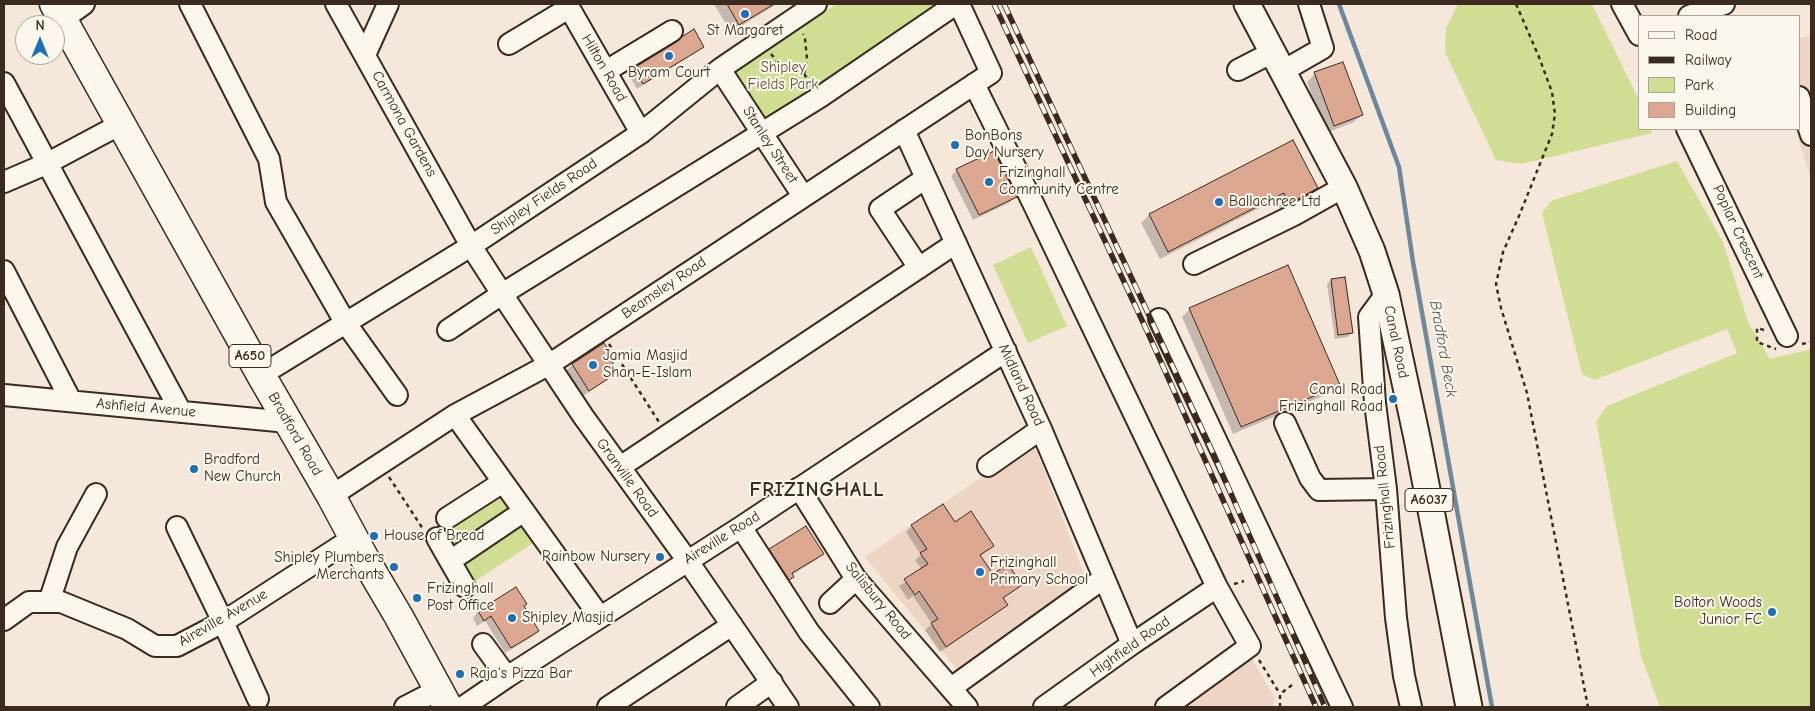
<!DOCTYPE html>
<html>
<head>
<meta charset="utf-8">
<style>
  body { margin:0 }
  #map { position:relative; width:1815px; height:711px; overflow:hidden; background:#f5e7da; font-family:"Comic Neue",sans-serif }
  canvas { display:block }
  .frame { position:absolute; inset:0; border:5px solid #3b2a1e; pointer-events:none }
  .legend { position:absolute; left:1638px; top:15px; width:162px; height:115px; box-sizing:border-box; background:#fbf7ec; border:1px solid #aea59a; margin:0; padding:6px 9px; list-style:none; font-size:15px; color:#3b2a1e }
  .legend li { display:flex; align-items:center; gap:10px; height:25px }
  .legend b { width:25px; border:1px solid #aea59a }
  .north { position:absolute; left:15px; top:15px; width:50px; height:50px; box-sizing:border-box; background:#fbf7ec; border:1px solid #aea59a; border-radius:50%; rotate:0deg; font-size:14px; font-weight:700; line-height:20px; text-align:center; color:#3b2a1e }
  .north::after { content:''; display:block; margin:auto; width:18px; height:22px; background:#1f6fb2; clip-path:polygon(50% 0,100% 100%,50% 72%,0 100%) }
</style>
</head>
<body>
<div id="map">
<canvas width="1815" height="711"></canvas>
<div class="frame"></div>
<ul class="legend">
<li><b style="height:6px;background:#fbf7ec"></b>Road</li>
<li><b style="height:6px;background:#3b2a1e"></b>Railway</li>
<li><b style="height:14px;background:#cfde92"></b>Park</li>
<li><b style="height:14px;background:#dca791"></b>Building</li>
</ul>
<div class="north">N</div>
</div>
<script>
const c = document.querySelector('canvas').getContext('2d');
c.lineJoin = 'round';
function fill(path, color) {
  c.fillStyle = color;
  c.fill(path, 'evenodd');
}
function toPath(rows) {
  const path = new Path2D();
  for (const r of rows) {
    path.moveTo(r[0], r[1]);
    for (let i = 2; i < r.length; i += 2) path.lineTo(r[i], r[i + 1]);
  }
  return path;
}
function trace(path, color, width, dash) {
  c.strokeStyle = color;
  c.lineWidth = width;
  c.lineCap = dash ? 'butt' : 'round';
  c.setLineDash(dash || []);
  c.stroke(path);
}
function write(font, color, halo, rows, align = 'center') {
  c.font = font + ' "Comic Neue",sans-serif';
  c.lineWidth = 4;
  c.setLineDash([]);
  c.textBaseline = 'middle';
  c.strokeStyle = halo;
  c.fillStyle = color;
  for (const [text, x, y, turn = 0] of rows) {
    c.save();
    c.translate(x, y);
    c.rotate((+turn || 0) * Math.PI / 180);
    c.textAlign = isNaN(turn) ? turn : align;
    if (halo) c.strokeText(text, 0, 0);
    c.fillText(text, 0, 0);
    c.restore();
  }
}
const built = toPath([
  [1811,35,1811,179,1795,129,1799,129,1799,39],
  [1034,444,1089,587,962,676,865,557,986,474],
  [1250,656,1275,698,1272,707,1178,707]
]);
const green = toPath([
  [837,4,946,4,767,126,731,72],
  [1458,4,1592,4,1639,100,1639,129,1650,129,1652,133,1521,164,1496,160,1445,52,1446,28],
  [1677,161,1723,242,1748,322,1770,359,1811,349,1811,707,1660,707,1641,656,1596,422,1607,406,1737,353,1727,329,1594,380,1582,374,1542,213,1551,201],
  [1031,247,1067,326,1028,343,993,265],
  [501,488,538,540,472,583,436,529]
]);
const shadow = toPath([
  [714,4,777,4,731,32],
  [678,43,703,46,697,52,637,89,629,75,635,69],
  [1315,74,1362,114,1354,122,1326,133,1307,82],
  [1293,142,1316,188,1308,196,1281,211,1275,200,1160,259,1141,223,1149,215],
  [957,170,1015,197,1009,203,973,220,951,176],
  [1331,280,1351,333,1348,337,1335,339,1327,284],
  [1190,309,1338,385,1330,393,1233,434,1182,317],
  [603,344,613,374,607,380,583,396,566,371,572,365],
  [943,505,955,524,993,546,980,556,993,576,1021,585,1002,599,1006,605,1000,611,940,652,925,630,932,624,913,596,908,600,899,586,922,570,915,560,921,555,906,532,912,526],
  [770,550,822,554,816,560,792,575,793,577,787,582,764,556],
  [516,589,523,607,538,631,532,637,505,653,485,621,477,626,473,618,478,612]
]);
const stream = toPath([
  [1339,4,1399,167,1413,262,1492,707]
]);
const building = toPath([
  [727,4,774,4,739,25,727,4],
  [694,29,704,47,643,84,634,68,678,41,683,36,694,29],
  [1343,62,1363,115,1334,126,1314,72,1343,62],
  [1293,140,1318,188,1289,204,1284,193,1168,252,1149,214,1293,140],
  [994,151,1017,197,979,215,956,169,994,151],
  [1288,265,1340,385,1241,427,1189,308,1288,265],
  [1345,277,1353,333,1338,335,1331,279,1345,277],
  [604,343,611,353,608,355,615,367,614,375,589,391,572,364,604,343],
  [943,504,955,522,971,511,994,546,980,555,993,574,1008,564,1022,585,1003,598,1008,605,946,647,931,623,938,619,919,591,915,595,904,579,928,564,920,553,927,549,911,525,943,504],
  [806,526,824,554,792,573,794,577,789,580,769,549,806,526],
  [516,587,527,604,524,606,539,631,511,648,491,616,484,621,478,611,516,587]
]);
const path = toPath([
  [1516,4,1539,57,1552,92,1555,114,1552,134,1519,216,1503,252,1496,284,1501,308,1527,393,1588,707],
  [771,54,782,67,804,74,807,59,805,39,803,34],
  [804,74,811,84],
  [1764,330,1757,328,1757,342,1776,349],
  [609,344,659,422],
  [1802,344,1811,342],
  [389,477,423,529],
  [1234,584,1244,581],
  [1259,660,1280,694],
  [1280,707,1280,694,1292,685]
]);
const minor = toPath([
  [190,4,269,159,276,202,345,322,397,395],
  [336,4,471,246,502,294,583,416,687,560,788,707],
  [567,4,641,133],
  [1622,4,1639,35],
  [1689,16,1724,4],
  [62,20,84,4],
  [509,44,569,8],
  [365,55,388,4],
  [720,69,803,196],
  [1238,70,1273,52],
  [606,71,672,31],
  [1283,71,1323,48,1309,4],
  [4,83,181,412],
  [974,84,1033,203,1217,587,1250,646,1166,707],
  [1799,97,1811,135],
  [1687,129,1787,336],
  [904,130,1041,429,1132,644],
  [4,182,46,164,121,124],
  [1194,264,1294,215,1344,187],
  [919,268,880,209,926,178],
  [4,271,71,401],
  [1386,294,1369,317,1375,403,1386,489,1396,618,1404,676,1411,707],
  [1159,319,1342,707],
  [448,330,502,294,820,97,956,4],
  [261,375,471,246,641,133,720,69,816,4],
  [4,395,288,422],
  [455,415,600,617],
  [1285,423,1310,478,1319,490,1386,489],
  [988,466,1041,429],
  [620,467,956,243],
  [799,488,856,579,967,707],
  [331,496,455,415,550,364,991,73,959,4],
  [447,518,503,482],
  [177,527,223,622,258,699],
  [741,527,809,632,869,707],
  [437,538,450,561,524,511],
  [450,561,465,587],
  [49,602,67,547,96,494],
  [830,603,856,579],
  [4,620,29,602,61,602,127,629,155,646,177,646,223,622,353,538],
  [483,644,507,677],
  [951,688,1104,578],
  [405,707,438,690],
  [463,707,507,677,741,527,1006,351],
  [608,707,732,625],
  [737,707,772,682],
  [1044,707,1132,644,1217,587]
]);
const major = toPath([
  [1247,4,1344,187,1372,251,1386,294,1417,438,1469,707]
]);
const highway = toPath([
  [54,4,261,375,331,496,366,561,399,617,448,707]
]);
const rail = toPath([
  [994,4,1148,333,1316,707],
  [1004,4,1214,455,1325,707]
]);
const markers = [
  [745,14,5,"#1f6fb2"],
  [669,56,5,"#1f6fb2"],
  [955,145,5,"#1f6fb2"],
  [989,182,5,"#1f6fb2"],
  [1219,202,5,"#1f6fb2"],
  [593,365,5,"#1f6fb2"],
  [1393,399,5,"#1f6fb2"],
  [194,469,5,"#1f6fb2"],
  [374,536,5,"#1f6fb2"],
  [660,557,5,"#1f6fb2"],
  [394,567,5,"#1f6fb2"],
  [980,572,5,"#1f6fb2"],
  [417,598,5,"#1f6fb2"],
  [1772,612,5,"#1f6fb2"],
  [512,618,5,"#1f6fb2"],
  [460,674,5,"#1f6fb2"]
];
const shields = [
  [250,356,42],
  [1429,500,48]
];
const shieldNames = [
  ["A650",250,356],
  ["A6037",1429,500]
];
const poiNames = [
  ["St Margaret",745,31,"center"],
  ["Byram Court",669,73,"center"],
  ["BonBons",965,136],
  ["Day Nursery",965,153],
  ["Frizinghall",999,173],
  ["Community Centre",999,190],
  ["Ballachree Ltd",1229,202],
  ["Jamia Masjid",603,356],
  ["Shan-E-Islam",603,373],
  ["Canal Road",1383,390,"right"],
  ["Frizinghall Road",1383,407,"right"],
  ["Bradford",204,460],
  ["New Church",204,477],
  ["House of Bread",384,536],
  ["Rainbow Nursery",650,557,"right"],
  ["Shipley Plumbers",384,558,"right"],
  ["Merchants",384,575,"right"],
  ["Frizinghall",990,563],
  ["Primary School",990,580],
  ["Frizinghall",427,589],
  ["Post Office",427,606],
  ["Bolton Woods",1762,603,"right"],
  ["Junior FC",1762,620,"right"],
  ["Shipley Masjid",522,618],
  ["Raja's Pizza Bar",470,674]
];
const streetNames = [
  ["Hilton Road",604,68,60],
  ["Carmona Gardens",404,124,61],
  ["Stanley Street",770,145,57],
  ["Shipley Fields Road",544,197,-34],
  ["Poplar Crescent",1738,232,65],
  ["Beamsley Road",664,288,-34],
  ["Canal Road",1396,342,78],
  ["Midland Road",1021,385,65],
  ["Ashfield Avenue",146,408,5],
  ["Bradford Road",295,434,60],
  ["Granville Road",627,478,54],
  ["Frizinghall Road",1385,497,-96],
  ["Aireville Road",722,538,-32],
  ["Salisbury Road",878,601,51],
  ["Aireville Avenue",223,618,-30],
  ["Highfield Road",1130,647,-35]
];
const parkNames = [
  ["Shipley",783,68],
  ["Fields Park",783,85]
];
const waterNames = [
  ["Bradford Beck",1443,349,80]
];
const districtNames = [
  ["FRIZINGHALL",817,490]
];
fill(built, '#eed4c4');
fill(green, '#cfde92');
fill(shadow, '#0003');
trace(stream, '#6d889a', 4.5);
fill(building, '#dca791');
trace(building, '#3b2a1e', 1);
trace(minor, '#3b2a1e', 24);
trace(major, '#3b2a1e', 29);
trace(highway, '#3b2a1e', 31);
trace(path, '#3b2a1e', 2.5, [4, 4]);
trace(minor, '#fbf7ec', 20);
trace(major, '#fbf7ec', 25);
trace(highway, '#fbf7ec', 28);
trace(rail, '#3b2a1e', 5.5);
trace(rail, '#fbf7ec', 4, [11]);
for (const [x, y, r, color] of markers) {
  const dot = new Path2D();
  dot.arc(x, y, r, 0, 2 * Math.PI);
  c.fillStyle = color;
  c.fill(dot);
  trace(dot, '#fbf7ec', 2);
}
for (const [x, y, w] of shields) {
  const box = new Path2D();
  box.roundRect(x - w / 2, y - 11.5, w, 23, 4);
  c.fillStyle = '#fbf7ec';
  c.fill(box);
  trace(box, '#3b2a1e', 1);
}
write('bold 14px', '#3b2a1e', null, shieldNames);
write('15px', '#3b2a1e', '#fbf7ec', poiNames, 'left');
write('15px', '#3b2a1e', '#fbf7ec', streetNames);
write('15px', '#60573b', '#fbf7ec', parkNames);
write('italic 16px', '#54595c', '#fbf7ec', waterNames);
c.letterSpacing = '1px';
write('bold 20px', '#3b2a1e', '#fbf7ec', districtNames);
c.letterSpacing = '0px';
</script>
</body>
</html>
